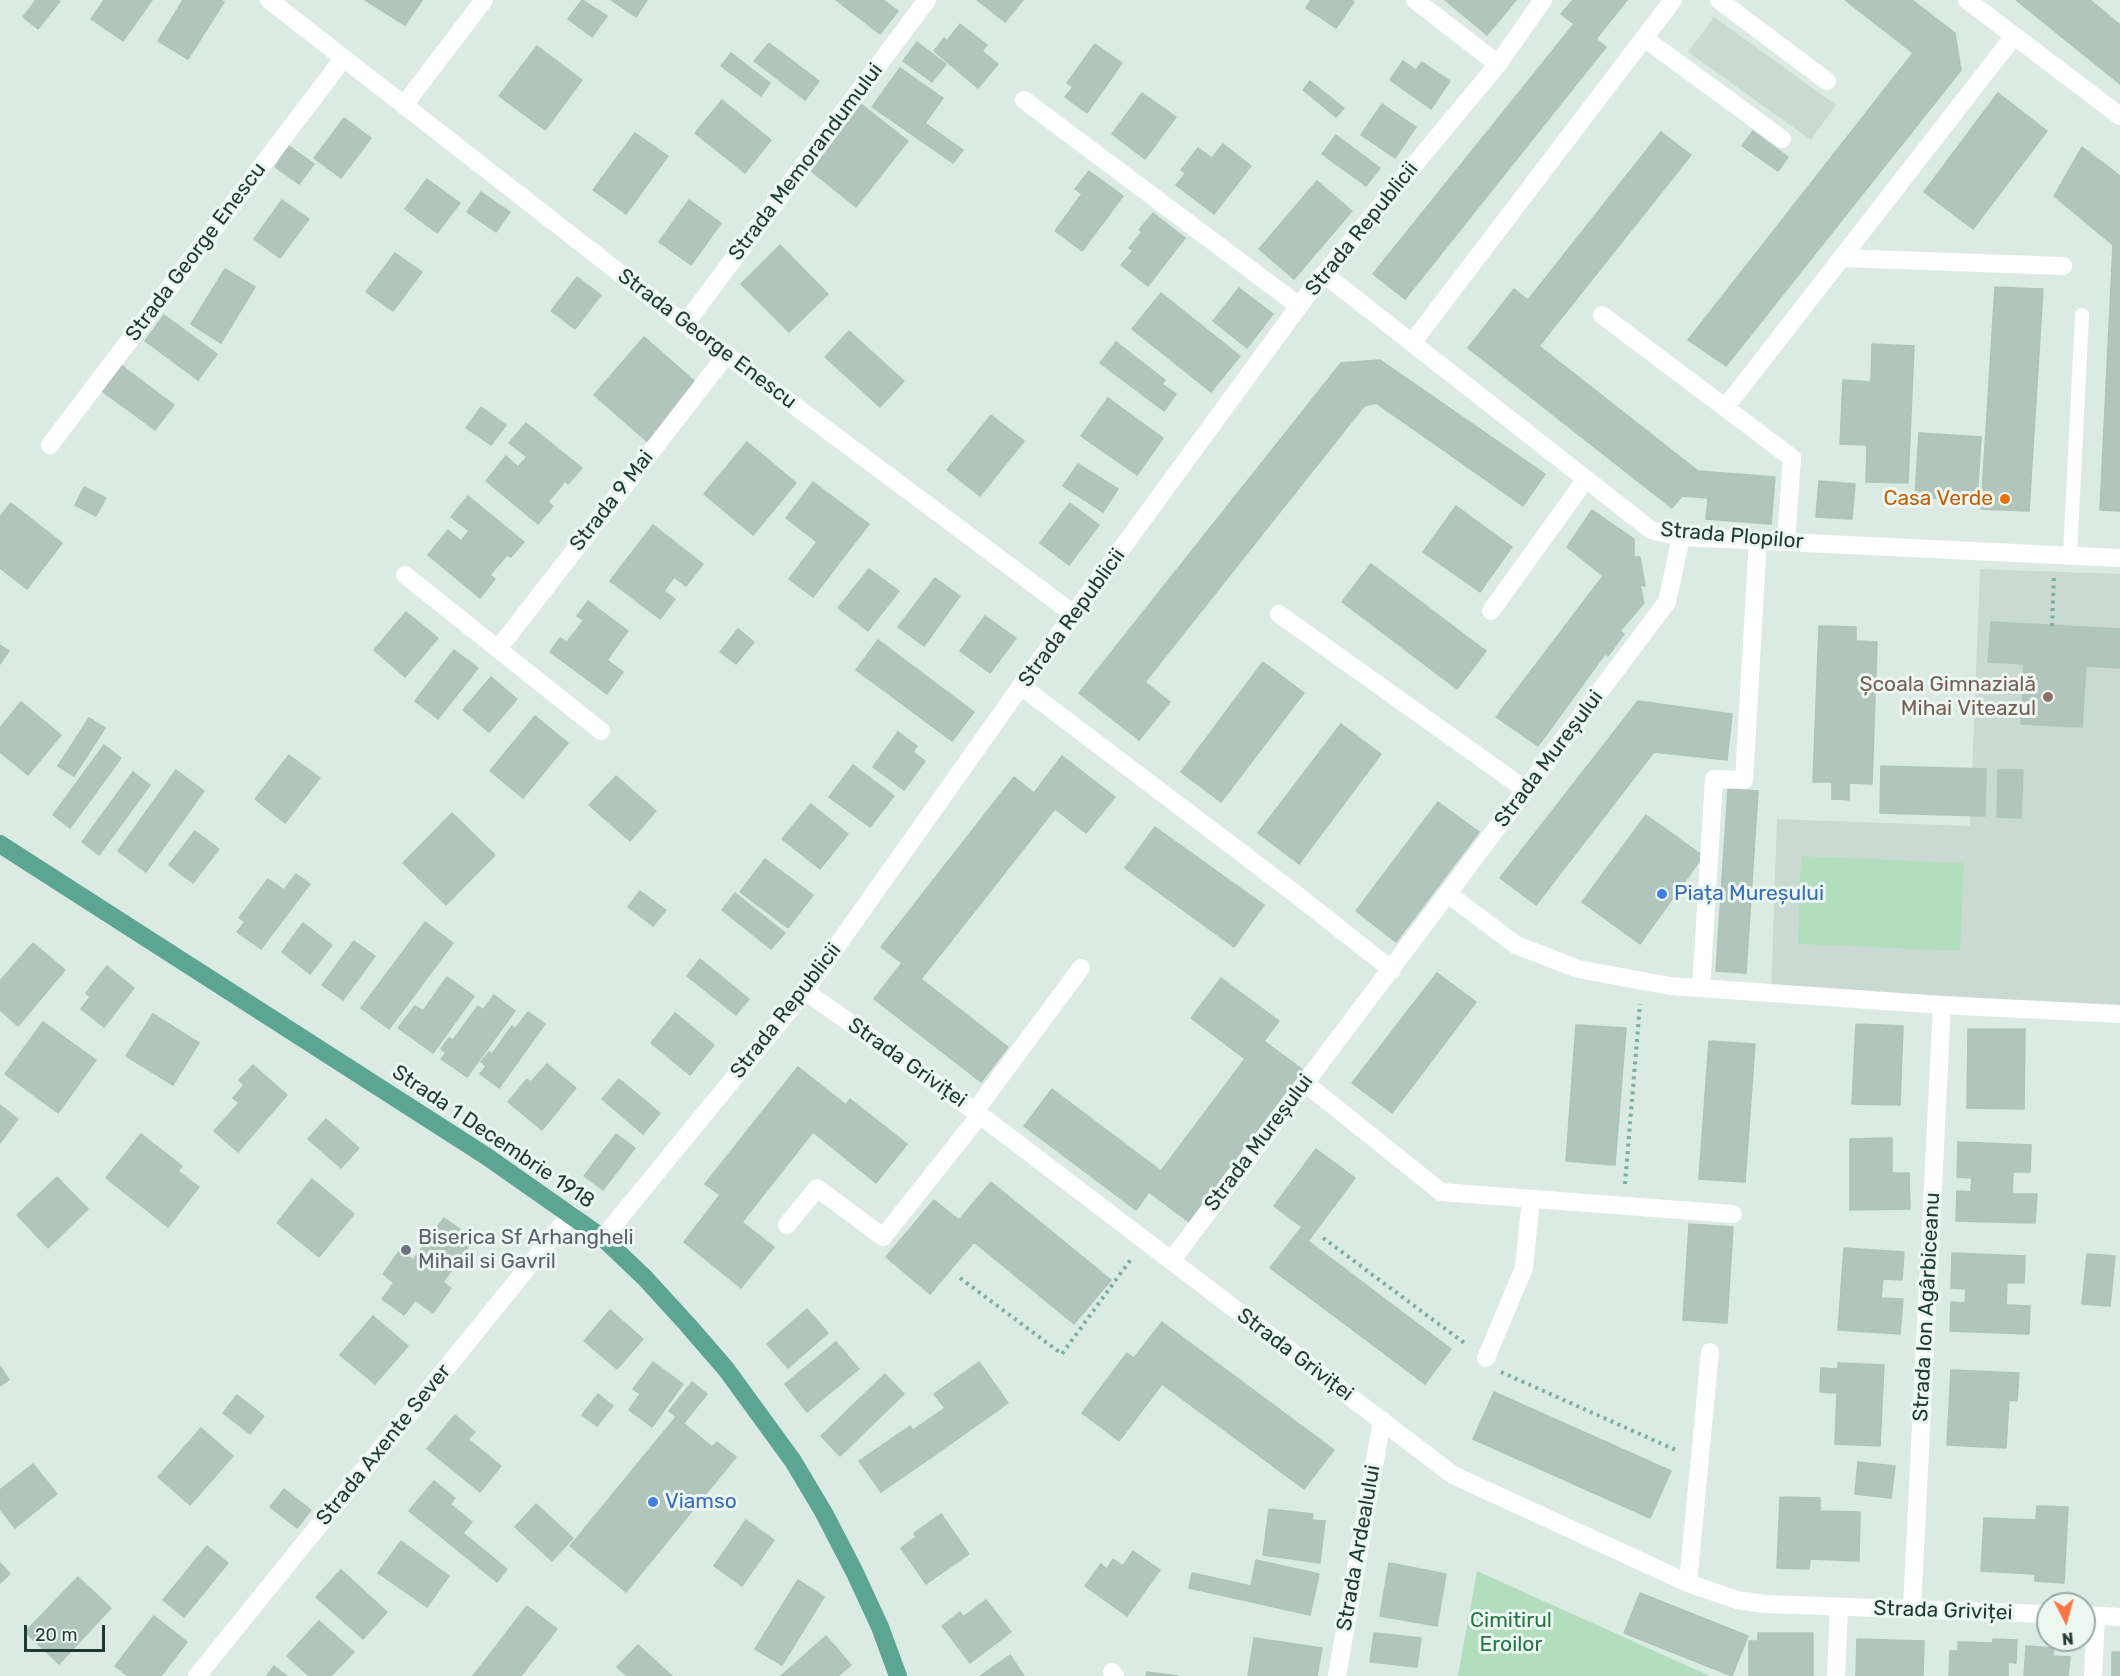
<!DOCTYPE html>
<html>
<head>
<meta charset="utf-8">
<style>
  body { margin:0 }
  #map { position:relative; width:2120px; height:1676px; overflow:hidden; background:#dceae4; font-family:Rubik,sans-serif }
  canvas { display:block }
  .north { position:absolute; left:2036px; top:1592px; width:60px; height:60px; box-sizing:border-box; background:#ecf7f2; border:2px solid #99aba6; border-radius:50%; rotate:174deg; font-size:16px; font-weight:700; line-height:24px; text-align:center; color:#1d3a33 }
  .north::after { content:''; display:block; margin:auto; width:21px; height:27px; background:#ff7545; clip-path:polygon(50% 0,100% 100%,50% 72%,0 100%) }
  .scale { position:absolute; left:24px; top:1625px; width:81px; height:27px; box-sizing:border-box; border:3px solid #1d3a33; border-top:0; padding-left:8px; font-size:18px; line-height:21px; white-space:nowrap; color:#1d3a33; -webkit-text-stroke:4px #ecf7f2; paint-order:stroke }
</style>
</head>
<body>
<div id="map">
<canvas width="2120" height="1676"></canvas>
<div class="north">N</div>
<div class="scale">20 m</div>
</div>
<script>
const c = document.querySelector('canvas').getContext('2d');
c.lineJoin = 'round';
function fill(path, color) {
  c.fillStyle = color;
  c.fill(path, 'evenodd');
}
function toPath(rows) {
  const path = new Path2D();
  for (const r of rows) {
    path.moveTo(r[0], r[1]);
    for (let i = 2; i < r.length; i += 2) path.lineTo(r[i], r[i + 1]);
  }
  return path;
}
function trace(path, color, width, dash) {
  c.strokeStyle = color;
  c.lineWidth = width;
  c.lineCap = dash ? 'butt' : 'round';
  c.setLineDash(dash || []);
  c.stroke(path);
}
function write(font, color, halo, rows, align = 'center') {
  c.font = font + ' Rubik,sans-serif';
  c.lineWidth = 6;
  c.setLineDash([]);
  c.textBaseline = 'middle';
  c.strokeStyle = halo;
  c.fillStyle = color;
  for (const [text, x, y, turn = 0] of rows) {
    c.save();
    c.translate(x, y);
    c.rotate((+turn || 0) * Math.PI / 180);
    c.textAlign = isNaN(turn) ? turn : align;
    if (halo) c.strokeText(text, 0, 0);
    c.fillText(text, 0, 0);
    c.restore();
  }
}
const built = toPath([
  [1714,17,1836,105,1811,140,1688,52],
  [1980,569,2120,574,2120,1006,1771,993,1777,819,1970,826]
]);
const green = toPath([
  [1801,856,1964,863,1960,951,1798,944],
  [1477,1571,1710,1676,1458,1676]
]);
const building = toPath([
  [36,0,60,1,38,29,23,17,36,0],
  [104,0,152,0,123,41,91,19,104,0],
  [183,0,220,0,224,2,188,59,158,41,183,0],
  [365,0,422,0,405,25,365,0],
  [582,0,607,16,592,37,568,19,582,0],
  [611,0,647,0,636,17,611,0],
  [836,0,883,0,898,11,880,34,836,0],
  [977,0,1023,0,1005,22,977,0],
  [1311,0,1351,0,1354,2,1336,28,1306,8,1311,0],
  [1445,0,1516,0,1487,35,1445,0],
  [1573,0,1627,0,1596,39,1606,47,1405,299,1373,274,1574,24,1561,14,1573,0],
  [1845,0,1912,0,1955,33,1961,70,1726,366,1688,340,1913,53,1845,0],
  [2016,0,2090,0,2120,25,2120,84,2016,0],
  [960,24,987,45,982,51,998,64,978,88,934,51,944,38,947,41,960,24],
  [917,42,946,64,932,82,903,61,917,42],
  [769,43,819,81,805,100,754,61,769,43],
  [1095,44,1122,63,1087,113,1065,97,1073,87,1067,83,1095,44],
  [537,46,582,80,545,130,499,96,537,46],
  [731,53,770,83,761,96,721,66,731,53],
  [1403,61,1416,70,1422,62,1450,81,1431,109,1390,80,1403,61],
  [900,68,943,98,925,123,963,150,953,163,872,107,900,68],
  [1310,81,1344,108,1336,117,1303,90,1310,81],
  [1142,93,1176,117,1145,159,1112,134,1142,93],
  [1998,93,2047,131,1973,229,1924,192,1998,93],
  [722,100,771,140,745,173,695,133,722,100],
  [857,101,908,141,856,207,805,166,857,101],
  [1382,104,1416,127,1395,158,1361,135,1382,104],
  [344,118,371,138,341,178,314,158,344,118],
  [1753,131,1788,157,1778,171,1742,146,1753,131],
  [1661,132,1691,155,1539,346,1698,471,1775,477,1771,524,1706,519,1708,498,1682,496,1672,508,1468,348,1514,289,1528,300,1661,132],
  [635,133,668,156,626,214,593,190,635,133],
  [1336,135,1380,168,1366,186,1322,154,1336,135],
  [1223,144,1251,166,1214,214,1176,185,1186,173,1181,170,1198,148,1212,158,1223,144],
  [289,146,314,164,299,184,275,167,289,146],
  [2082,147,2120,176,2120,511,2100,510,2113,245,2054,196,2082,147],
  [1089,171,1123,196,1082,251,1055,231,1082,194,1075,189,1089,171],
  [427,179,460,203,437,233,405,209,427,179],
  [1317,181,1352,211,1294,279,1259,249,1317,181],
  [481,192,510,212,496,232,467,212,481,192],
  [282,200,309,219,280,258,254,239,282,200],
  [689,200,721,223,691,265,659,242,689,200],
  [1153,213,1185,238,1148,286,1121,265,1133,251,1129,248,1142,232,1139,230,1153,213],
  [780,245,828,294,789,332,741,284,780,245],
  [395,253,422,272,393,311,366,292,395,253],
  [225,269,255,287,221,343,191,324,225,269],
  [577,277,601,295,575,329,551,311,577,277],
  [1995,287,2043,289,2029,511,1981,509,1995,287],
  [1239,288,1273,314,1247,348,1213,321,1239,288],
  [1161,293,1240,356,1211,392,1132,329,1161,293],
  [164,315,217,354,198,380,145,341,164,315],
  [849,331,904,381,880,407,825,357,849,331],
  [644,337,700,386,649,443,594,395,644,337],
  [1116,342,1165,380,1162,384,1176,394,1164,411,1100,363,1116,342],
  [1872,344,1914,346,1908,483,1866,482,1867,445,1840,444,1843,380,1871,382,1872,344],
  [1380,360,1545,474,1523,506,1376,403,1364,406,1145,682,1170,702,1139,740,1079,693,1341,363,1380,360],
  [121,365,174,405,155,430,102,391,121,365],
  [1108,398,1163,438,1137,475,1081,436,1108,398],
  [481,407,506,425,491,445,466,428,481,407],
  [991,415,1024,441,980,496,947,470,991,415],
  [526,423,582,468,568,484,565,481,548,502,553,506,538,524,486,481,506,456,518,467,527,457,509,443,526,423],
  [1919,433,1981,437,1977,501,1915,497,1919,433],
  [747,442,796,483,753,535,704,494,747,442],
  [1078,464,1118,489,1103,512,1063,486,1078,464],
  [1819,481,1855,484,1852,519,1816,517,1819,481],
  [813,482,869,524,813,597,789,579,817,542,786,518,813,482],
  [84,487,106,498,96,516,75,505,84,487],
  [468,496,524,542,511,557,507,555,490,575,495,579,480,598,428,555,448,530,461,541,469,531,451,517,468,496],
  [11,503,62,543,27,589,0,568,0,517,11,503],
  [1070,503,1099,525,1069,565,1040,543,1070,503],
  [1456,506,1512,547,1480,592,1423,552,1456,506],
  [1592,510,1634,539,1634,557,1640,557,1645,586,1640,585,1644,603,1620,631,1624,634,1608,656,1605,654,1538,746,1496,717,1603,576,1567,547,1592,510],
  [653,525,703,564,686,586,674,577,664,591,675,599,660,619,610,581,653,525],
  [1371,564,1486,651,1457,689,1342,602,1371,564],
  [869,569,899,591,868,631,838,608,869,569],
  [935,578,960,596,924,646,898,627,935,578],
  [588,601,628,631,607,660,623,672,607,694,550,652,560,638,567,642,584,620,577,616,588,601],
  [406,612,438,638,405,677,374,650,406,612],
  [985,616,1016,638,990,673,960,651,985,616],
  [1991,622,2120,629,2120,668,2086,666,2082,727,2021,724,2024,664,1988,662,1991,622],
  [1819,626,1856,627,1856,641,1877,642,1872,784,1849,783,1849,800,1832,799,1832,782,1813,782,1819,626],
  [738,629,754,642,736,664,720,652,738,629],
  [878,640,974,712,952,741,856,670,878,640],
  [0,645,9,651,0,664,0,645],
  [454,650,478,668,438,719,415,701,454,650],
  [1263,662,1304,693,1221,802,1181,772,1263,662],
  [491,677,517,699,489,732,463,710,491,677],
  [1638,701,1732,714,1727,760,1654,752,1536,905,1500,878,1638,701],
  [21,702,61,735,28,775,0,752,0,728,21,702],
  [535,716,568,743,523,798,490,771,535,716],
  [89,718,105,728,74,776,58,766,89,718],
  [1341,724,1381,754,1299,864,1258,833,1341,724],
  [898,732,917,746,913,752,925,761,904,790,873,767,898,732],
  [104,745,121,758,70,828,53,815,104,745],
  [289,755,320,778,285,823,255,799,289,755],
  [1062,756,1115,797,1086,833,1055,809,921,979,1008,1047,981,1082,874,999,902,963,881,947,1014,777,1034,793,1062,756],
  [853,765,894,796,870,827,829,797,853,765],
  [1881,766,1986,769,1985,816,1880,813,1881,766],
  [176,770,204,791,146,872,118,851,176,770],
  [1998,770,2023,770,2021,818,1997,817,1998,770],
  [133,772,150,785,99,855,82,842,133,772],
  [616,776,656,811,630,841,589,805,616,776],
  [1728,789,1758,791,1746,973,1716,971,1728,789],
  [1438,802,1479,832,1396,942,1356,911,1438,802],
  [811,804,848,834,820,869,782,839,811,804],
  [452,813,495,855,446,905,403,863,452,813],
  [1646,815,1703,856,1640,944,1582,902,1646,815],
  [1155,827,1264,905,1234,947,1125,868,1155,827],
  [195,831,219,849,193,883,169,865,195,831],
  [765,859,813,895,788,928,740,892,765,859],
  [296,874,310,884,261,949,237,932,245,922,239,918,268,879,284,890,296,874],
  [640,891,666,910,653,926,628,907,640,891],
  [735,893,785,933,771,949,722,910,735,893],
  [425,922,453,943,389,1029,361,1008,425,922],
  [303,923,332,945,310,974,282,952,303,923],
  [354,941,375,956,343,1000,322,985,354,941],
  [33,943,65,970,18,1026,0,1010,0,981,33,943],
  [700,959,749,999,736,1015,687,976,700,959],
  [107,966,134,988,104,1027,81,1009,90,997,86,993,107,966],
  [1437,973,1476,1002,1392,1113,1352,1083,1437,973],
  [447,977,474,996,433,1053,398,1028,415,1006,423,1011,447,977],
  [1221,978,1279,1021,1264,1041,1303,1070,1189,1222,1149,1192,1136,1210,1024,1126,1052,1089,1161,1171,1245,1059,1191,1018,1221,978],
  [494,995,515,1011,467,1077,441,1059,446,1053,441,1049,449,1038,453,1040,478,1006,483,1010,494,995],
  [528,1012,545,1024,499,1088,480,1074,486,1066,481,1062,489,1052,492,1054,512,1026,515,1029,528,1012],
  [675,1013,714,1045,690,1075,651,1043,675,1013],
  [153,1014,199,1043,173,1085,126,1056,153,1014],
  [43,1022,96,1060,58,1113,5,1074,43,1022],
  [1856,1024,1903,1026,1900,1105,1852,1104,1856,1024],
  [1576,1025,1626,1028,1615,1165,1566,1161,1576,1025],
  [1968,1029,2025,1029,2024,1109,1967,1108,1968,1029],
  [1709,1041,1755,1044,1745,1182,1699,1179,1709,1041],
  [547,1064,576,1088,542,1130,508,1102,527,1079,531,1082,547,1064],
  [253,1065,287,1095,238,1152,214,1131,239,1103,233,1098,244,1085,239,1080,253,1065],
  [798,1067,846,1105,850,1099,907,1144,876,1183,813,1132,742,1222,774,1247,741,1288,684,1242,720,1195,705,1184,798,1067],
  [619,1079,660,1113,643,1134,602,1099,619,1079],
  [0,1105,18,1119,0,1143,0,1105],
  [326,1119,359,1148,341,1168,308,1139,326,1119],
  [141,1134,182,1166,178,1171,199,1187,168,1227,106,1178,141,1134],
  [616,1134,635,1148,603,1190,584,1176,616,1134],
  [1892,1138,1892,1173,1909,1173,1910,1209,1850,1210,1850,1139,1892,1138],
  [1958,1142,2031,1145,2030,1172,2013,1172,2012,1194,2037,1194,2035,1223,1956,1221,1957,1191,1971,1192,1972,1178,1957,1177,1958,1142],
  [1316,1149,1355,1178,1308,1241,1451,1349,1425,1384,1270,1268,1302,1227,1274,1206,1316,1149],
  [57,1177,88,1209,48,1248,17,1215,57,1177],
  [312,1179,354,1214,319,1257,277,1223,312,1179],
  [991,1182,1111,1280,1074,1324,974,1242,930,1294,886,1257,934,1200,959,1220,991,1182],
  [444,1218,474,1239,443,1282,451,1288,433,1313,415,1300,404,1315,382,1299,394,1283,383,1274,400,1250,413,1260,444,1218],
  [1689,1224,1733,1227,1727,1323,1683,1320,1689,1224],
  [1844,1248,1904,1252,1902,1280,1883,1279,1881,1298,1903,1299,1900,1334,1838,1330,1844,1248],
  [1952,1253,2025,1256,2024,1283,2007,1283,2006,1305,2030,1306,2029,1334,1950,1331,1951,1302,1965,1303,1966,1289,1951,1288,1952,1253],
  [2087,1254,2115,1256,2110,1306,2082,1304,2087,1254],
  [807,1309,828,1333,788,1368,767,1344,807,1309],
  [610,1310,643,1339,617,1369,584,1341,610,1310],
  [373,1316,408,1346,375,1384,340,1355,373,1316],
  [1162,1322,1334,1450,1304,1489,1162,1384,1119,1441,1082,1413,1127,1353,1134,1358,1162,1322],
  [836,1342,859,1369,807,1412,785,1384,836,1342],
  [653,1362,683,1384,652,1427,629,1410,640,1394,633,1389,653,1362],
  [979,1362,1008,1403,932,1457,913,1430,945,1408,934,1394,979,1362],
  [1838,1363,1884,1365,1880,1446,1835,1444,1837,1393,1820,1392,1821,1368,1838,1369,1838,1363],
  [0,1366,9,1380,0,1386,0,1366],
  [1951,1370,2019,1373,2017,1401,2009,1400,2006,1448,1947,1445,1951,1370],
  [885,1374,904,1394,840,1456,821,1436,885,1374],
  [692,1382,707,1394,684,1423,669,1411,692,1382],
  [1494,1392,1671,1471,1650,1518,1473,1439,1494,1392],
  [598,1394,613,1406,597,1426,582,1415,598,1394],
  [237,1395,264,1416,250,1434,223,1413,237,1395],
  [455,1415,475,1432,468,1439,501,1466,480,1492,427,1449,455,1415],
  [676,1417,712,1447,717,1442,736,1457,626,1592,570,1546,676,1417],
  [910,1426,932,1457,881,1492,859,1461,910,1426],
  [201,1428,233,1456,190,1505,158,1477,201,1428],
  [1858,1462,1895,1466,1891,1498,1855,1494,1858,1462],
  [33,1464,57,1494,15,1528,0,1509,0,1490,33,1464],
  [434,1481,455,1498,450,1504,472,1522,463,1533,507,1569,497,1582,409,1511,434,1481],
  [284,1489,311,1510,297,1528,270,1507,284,1489],
  [1780,1497,1820,1498,1820,1511,1860,1512,1859,1561,1810,1559,1809,1569,1777,1568,1780,1497],
  [536,1504,573,1538,552,1561,515,1527,536,1504],
  [2037,1506,2068,1507,2064,1583,2035,1581,2035,1574,1981,1571,1984,1518,2036,1520,2037,1506],
  [1269,1509,1313,1514,1312,1520,1325,1521,1320,1563,1263,1555,1269,1509],
  [941,1514,969,1554,926,1584,901,1548,916,1537,914,1533,941,1514],
  [746,1520,774,1540,742,1586,714,1566,746,1520],
  [401,1541,449,1576,427,1607,378,1573,401,1541],
  [207,1546,228,1563,184,1617,163,1600,207,1546],
  [1133,1551,1160,1570,1127,1616,1085,1586,1101,1564,1107,1569,1113,1559,1123,1566,1133,1551],
  [1256,1560,1319,1574,1310,1615,1189,1588,1192,1573,1251,1586,1256,1560],
  [0,1563,10,1574,0,1583,0,1563],
  [1389,1563,1446,1574,1437,1626,1380,1616,1389,1563],
  [341,1570,387,1612,363,1639,316,1597,341,1570],
  [78,1577,111,1608,59,1664,25,1632,78,1577],
  [798,1580,824,1597,782,1665,755,1649,798,1580],
  [1640,1593,1748,1636,1732,1676,1624,1633,1640,1593],
  [986,1600,1011,1632,970,1663,942,1626,960,1612,963,1617,986,1600],
  [527,1606,557,1629,521,1676,473,1676,527,1606],
  [154,1616,187,1642,161,1676,128,1676,115,1666,154,1616],
  [319,1621,354,1652,331,1676,309,1676,287,1656,319,1621],
  [1374,1633,1421,1638,1417,1667,1370,1662,1374,1633],
  [1758,1633,1813,1633,1813,1676,1749,1676,1749,1641,1758,1641,1758,1633],
  [826,1636,851,1665,838,1676,781,1676,826,1636],
  [1254,1638,1322,1648,1317,1676,1248,1676,1254,1638],
  [1857,1639,1924,1641,1923,1676,1856,1676,1857,1639],
  [1993,1639,2017,1640,2016,1663,2008,1662,2008,1676,1949,1676,1950,1651,1958,1651,1958,1642,1993,1643,1993,1639],
  [638,1645,672,1676,627,1676,617,1667,638,1645],
  [2026,1646,2054,1648,2053,1656,2070,1657,2068,1676,2024,1676,2026,1646],
  [2112,1652,2120,1652,2120,1676,2112,1676,2112,1652],
  [1010,1655,1024,1676,980,1676,1010,1655],
  [274,1666,287,1676,267,1676,274,1666],
  [1147,1672,1178,1676,1146,1676,1147,1672]
]);
const path = toPath([
  [2052,626,2054,576],
  [1625,1184,1640,1004],
  [1323,1238,1467,1345],
  [960,1278,1062,1354,1131,1259],
  [1501,1372,1678,1451]
]);
const lane = toPath([
  [2070,555,2082,315]
]);
const street = toPath([
  [269,0,685,324,1075,615],
  [1415,0,1498,64],
  [1719,0,1827,81],
  [1967,0,2120,116],
  [1644,38,1782,139],
  [1024,100,1299,306],
  [404,105,484,0],
  [1841,258,2063,266],
  [1324,274,1651,530,1681,537,2120,558],
  [1602,315,1792,458,1786,541],
  [685,324,927,0],
  [1412,343,1673,0],
  [1725,408,2014,36],
  [50,445,343,59],
  [405,575,601,731],
  [1491,611,1586,479],
  [1279,614,1526,790],
  [498,649,727,354],
  [1021,686,1293,892,1392,970],
  [1448,894,1516,945,1578,969,1670,986,1942,1005,2120,1014],
  [1701,988,1714,779,1744,780,1758,540],
  [805,991,980,1115,1453,1475,1688,1583,1737,1600,1765,1604,2048,1614],
  [1305,1083,1441,1192,1733,1214],
  [975,1111,1081,968],
  [787,1225,817,1188,883,1237,980,1115],
  [1171,1261,1667,602,1681,537],
  [1486,1358,1524,1268,1531,1199],
  [1688,1583,1710,1352],
  [1912,1609,1942,1005],
  [2086,1615,2120,1617],
  [1112,1672,1115,1676],
  [197,1676,571,1214],
  [1337,1676,1382,1420],
  [1836,1676,1839,1607],
  [2093,1676,2096,1616]
]);
const secondary = toPath([
  [603,1238,805,991,1021,686,1299,306,1324,274,1498,64,1543,0]
]);
const primary = toPath([
  [0,844,486,1156,603,1238,645,1278,687,1324,726,1369,793,1461,824,1513,855,1573,880,1627,898,1676]
]);
const markers = [
  [2005,499,6,"#e8710a"],
  [2048,697,6,"#8d6e63"],
  [1662,894,6,"#3f7fe0"],
  [406,1250,6,"#6b7280"],
  [653,1502,6,"#3f7fe0"]
];
const streetNames = [
  ["Strada Memorandumului",806,162,-53],
  ["Strada Republicii",1362,229,-51],
  ["Strada George Enescu",196,252,-53],
  ["Strada George Enescu",707,339,37],
  ["Strada 9 Mai",612,501,-52],
  ["Strada Plopilor",1732,536,5],
  ["Strada Republicii",1072,618,-54],
  ["Strada Mureșului",1549,759,-53],
  ["Strada Republicii",786,1011,-52],
  ["Strada Griviței",907,1063,35],
  ["Strada 1 Decembrie 1918",493,1137,34],
  ["Strada Mureșului",1259,1143,-53],
  ["Strada Ion Agârbiceanu",1927,1307,-87],
  ["Strada Griviței",1295,1355,37],
  ["Strada Axente Sever",384,1445,-51],
  ["Strada Ardealului",1359,1548,-80],
  ["Strada Griviței",1943,1611,2]
];
const foodNames = [
  ["Casa Verde",1993,499]
];
const educationNames = [
  ["Școala Gimnazială",2036,685],
  ["Mihai Viteazul",2036,709]
];
const shopNames = [
  ["Piața Mureșului",1674,894],
  ["Viamso",665,1502]
];
const worshipNames = [
  ["Biserica Sf Arhangheli",418,1238],
  ["Mihail si Gavril",418,1262]
];
const parkNames = [
  ["Cimitirul",1511,1621],
  ["Eroilor",1511,1645]
];
fill(built, '#cadad3');
fill(green, '#b2debe');
fill(building, '#b1c5bd');
trace(building, '#aec4bb', 1.5);
trace(path, '#79b1a0', 4, [3, 4.5]);
trace(lane, '#fff', 14);
trace(street, '#fff', 18);
trace(secondary, '#fff', 18);
trace(primary, '#5ca493', 18);
for (const [x, y, r, color] of markers) {
  const dot = new Path2D();
  dot.arc(x, y, r, 0, 2 * Math.PI);
  c.fillStyle = color;
  c.fill(dot);
  trace(dot, '#ecf7f2', 2);
}
write('21px', '#1d3a33', '#ecf7f2', streetNames);
write('21px', '#c56008', '#ecf7f2', foodNames, 'right');
write('21px', '#785e54', '#ecf7f2', educationNames, 'right');
write('21px', '#366cbe', '#ecf7f2', shopNames, 'left');
write('21px', '#5b616d', '#ecf7f2', worshipNames, 'left');
write('21px', '#237544', '#ecf7f2', parkNames);
</script>
</body>
</html>
